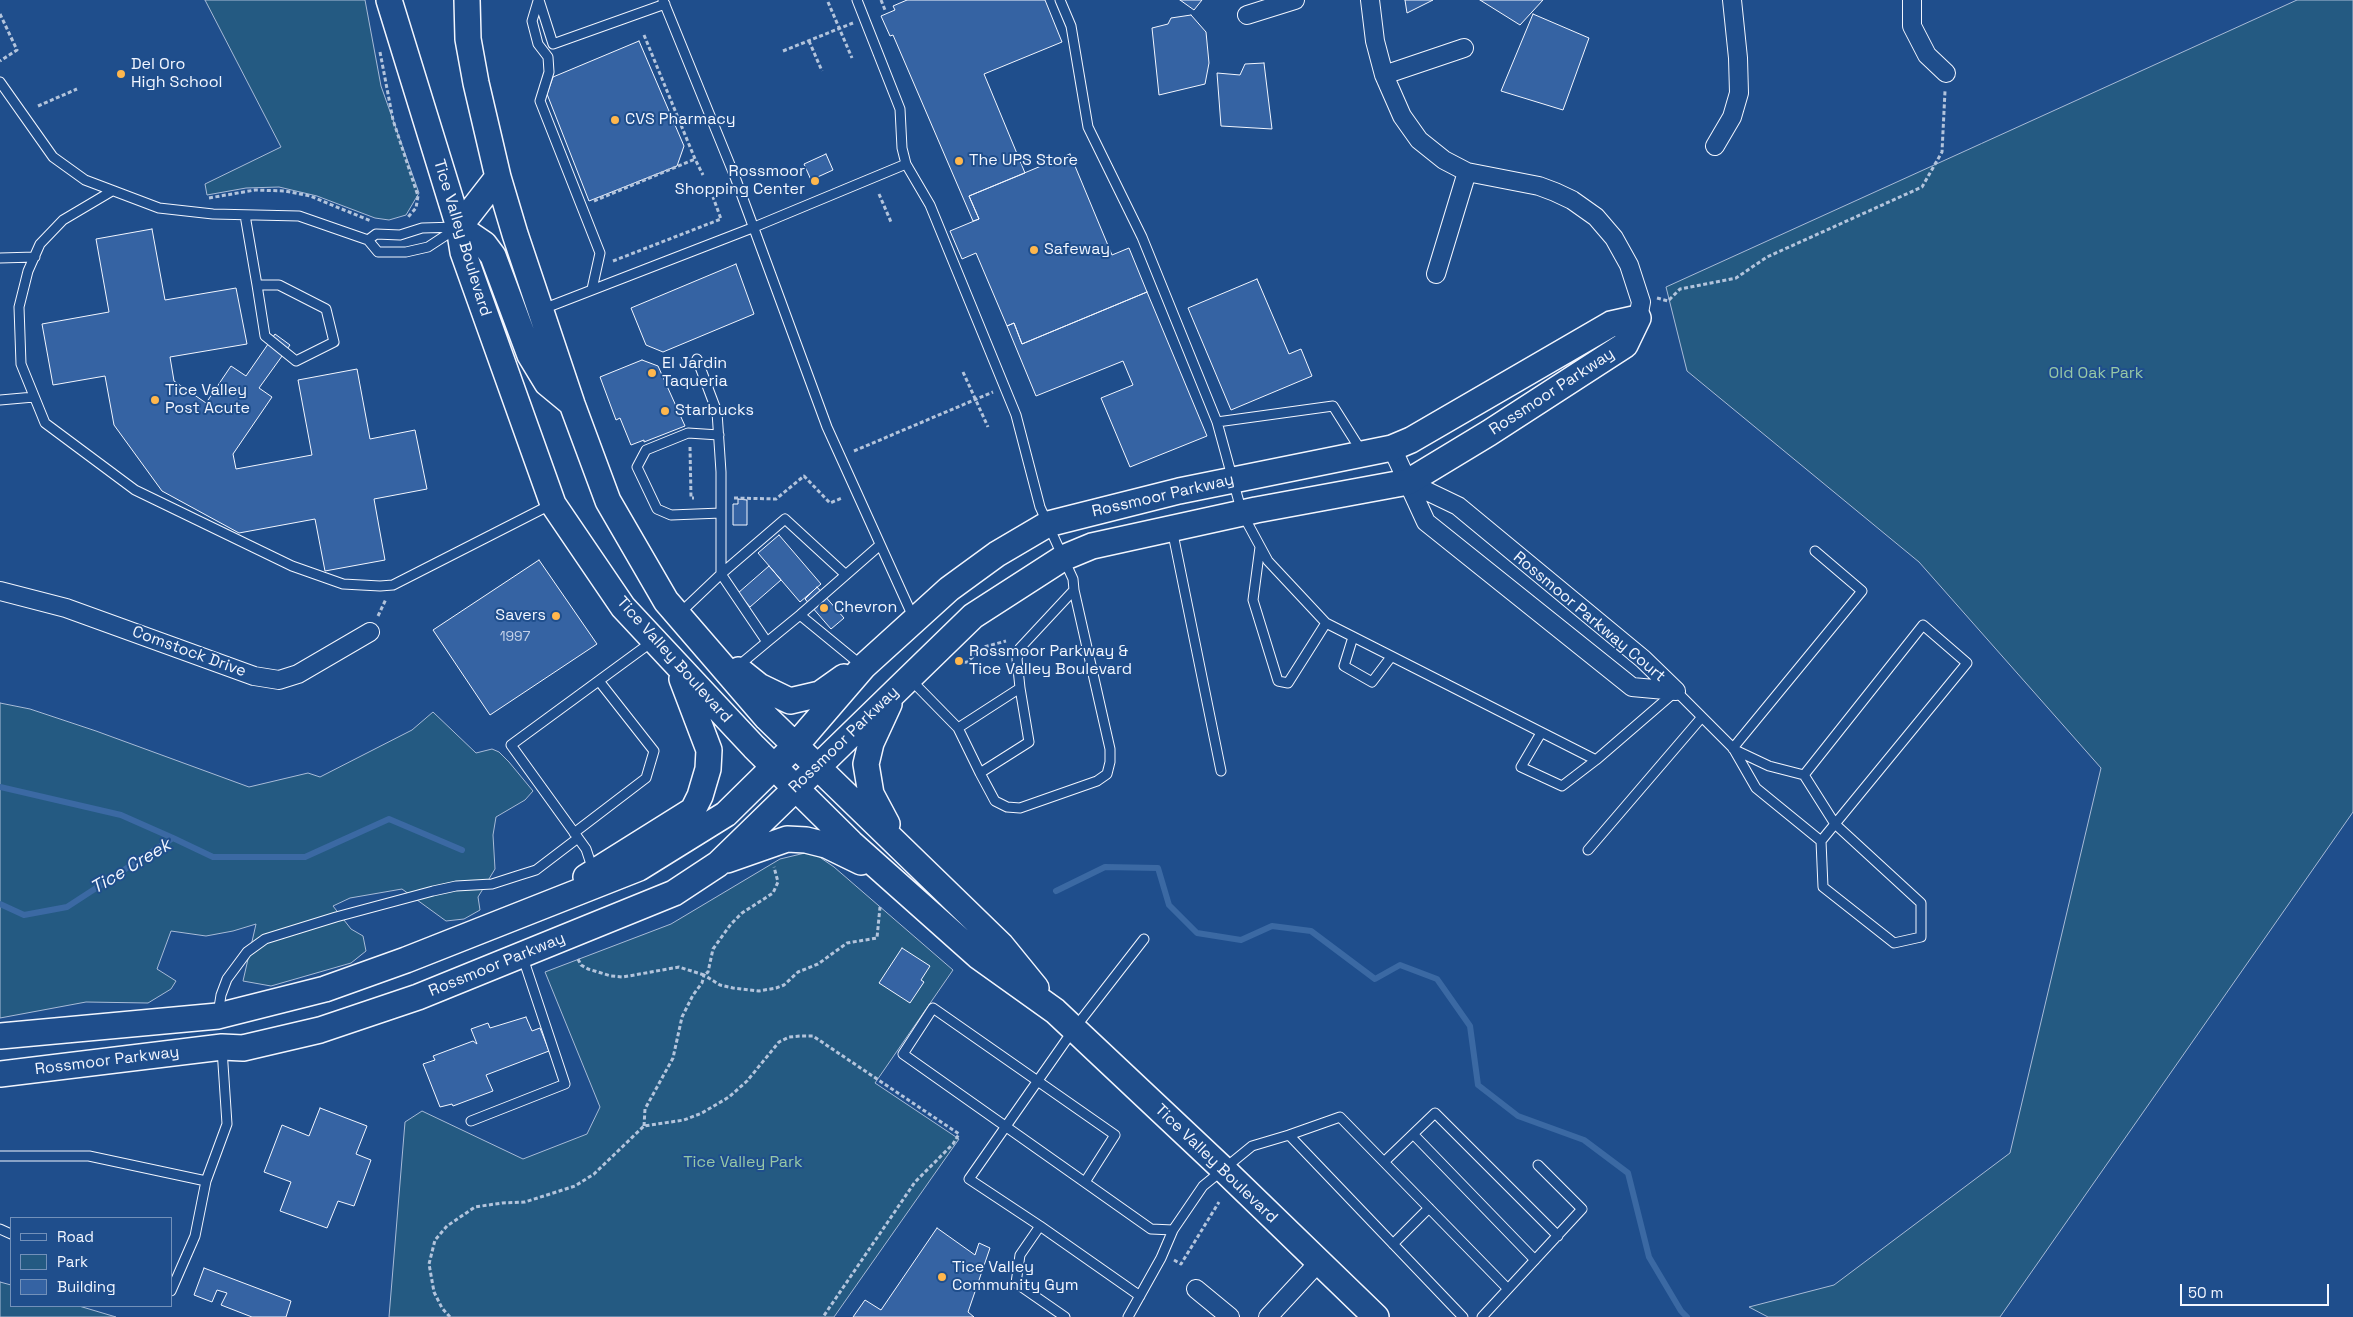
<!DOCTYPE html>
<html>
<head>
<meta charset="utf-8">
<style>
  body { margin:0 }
  #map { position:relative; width:2353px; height:1317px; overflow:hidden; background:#1f4e8c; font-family:"Space Grotesk",sans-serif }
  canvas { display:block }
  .legend { position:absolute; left:10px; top:1217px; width:162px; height:90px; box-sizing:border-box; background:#1f4e8c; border:1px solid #7391ba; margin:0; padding:6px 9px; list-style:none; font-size:15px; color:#f2f6ff }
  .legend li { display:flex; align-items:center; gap:10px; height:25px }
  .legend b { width:25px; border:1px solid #7391ba }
  .scale { position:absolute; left:2180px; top:1284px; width:149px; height:22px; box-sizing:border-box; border:2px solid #f2f6ff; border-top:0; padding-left:6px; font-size:15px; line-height:18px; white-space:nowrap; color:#f2f6ff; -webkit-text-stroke:4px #1f4e8c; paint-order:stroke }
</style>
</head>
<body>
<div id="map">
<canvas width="2353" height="1317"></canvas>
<ul class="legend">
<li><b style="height:6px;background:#1f4e8c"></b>Road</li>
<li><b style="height:14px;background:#245a82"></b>Park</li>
<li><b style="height:14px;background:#3563a3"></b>Building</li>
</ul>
<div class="scale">50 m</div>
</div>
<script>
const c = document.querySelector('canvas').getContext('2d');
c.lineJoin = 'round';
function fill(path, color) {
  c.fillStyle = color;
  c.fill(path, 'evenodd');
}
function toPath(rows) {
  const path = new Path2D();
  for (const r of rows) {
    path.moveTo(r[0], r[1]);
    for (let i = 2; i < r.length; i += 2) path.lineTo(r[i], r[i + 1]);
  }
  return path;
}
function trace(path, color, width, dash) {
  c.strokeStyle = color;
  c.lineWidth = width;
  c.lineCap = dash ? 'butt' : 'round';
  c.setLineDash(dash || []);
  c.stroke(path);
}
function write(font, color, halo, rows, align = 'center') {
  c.font = font + ' "Space Grotesk",sans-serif';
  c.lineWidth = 4;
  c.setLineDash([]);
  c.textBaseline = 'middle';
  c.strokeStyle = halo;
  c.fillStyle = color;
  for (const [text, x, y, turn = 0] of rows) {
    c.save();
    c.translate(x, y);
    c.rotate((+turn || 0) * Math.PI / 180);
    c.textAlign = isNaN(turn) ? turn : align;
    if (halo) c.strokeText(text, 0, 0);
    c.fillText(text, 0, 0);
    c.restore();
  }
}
const green = toPath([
  [205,0,365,0,381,86,419,193,406,215,389,220,375,218,317,196,279,187,246,188,207,195,205,184,281,147,205,0],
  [2297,0,2353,0,2353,812,2000,1317,1768,1317,1749,1307,1834,1285,2010,1153,2101,768,1919,562,1687,371,1666,287,2297,0],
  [0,703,30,709,96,731,249,787,308,773,320,777,412,730,433,712,476,753,492,749,499,752,509,762,533,791,525,800,496,817,493,835,495,869,478,897,480,910,464,919,446,921,402,889,350,898,333,906,351,929,363,936,366,951,351,963,271,986,243,981,256,924,233,931,206,936,171,931,157,969,176,981,171,989,148,1003,86,1002,0,1018,0,703],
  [805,853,818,856,834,867,953,970,875,1083,959,1139,834,1317,389,1317,405,1122,422,1111,523,1159,587,1134,600,1107,545,972,671,924,780,859,805,853],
  [0,1282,11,1285,11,1306,79,1306,116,1317,0,1317,0,1282]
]);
const stream = toPath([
  [0,787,121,815,173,838],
  [1056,891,1105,867,1158,868,1169,905,1197,933,1241,940,1272,926,1311,931,1375,979,1400,965,1437,979,1470,1026,1478,1085,1518,1116,1584,1140,1628,1173,1649,1257,1681,1311,1687,1317],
  [0,904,24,915,67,907,173,838,213,857,305,857,389,819,462,850]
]);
const building = toPath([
  [907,0,1045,0,1062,42,984,74,1025,173,969,196,979,219,973,221,893,35,890,36,881,16,895,10,893,6,907,0],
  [1180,0,1202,0,1194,10,1180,0],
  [1405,0,1433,0,1407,13,1405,0],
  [1480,0,1543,0,1520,25,1480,0],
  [1533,14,1589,38,1563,110,1501,91,1533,14],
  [1191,15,1206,32,1209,63,1205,84,1159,95,1152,28,1168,24,1171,18,1191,15],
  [639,41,684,146,677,166,589,201,547,94,553,77,639,41],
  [1264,63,1272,129,1221,126,1217,73,1240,75,1245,64,1264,63],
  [826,154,833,170,811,180,804,164,826,154],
  [1070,154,1112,255,1129,248,1147,292,1022,344,1014,323,1007,326,976,253,962,259,950,231,979,219,969,196,1070,154],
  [152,229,165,300,236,288,247,344,170,357,174,381,206,403,231,366,246,376,275,334,290,345,259,388,272,397,233,454,236,469,312,455,298,380,357,369,370,439,415,430,427,489,374,499,385,560,325,571,315,519,239,533,162,491,114,425,105,376,53,385,42,324,109,312,96,239,152,229],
  [736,264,754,314,663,352,646,345,631,308,736,264],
  [1257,279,1289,354,1301,349,1312,376,1231,410,1188,308,1257,279],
  [1147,292,1207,436,1130,467,1101,398,1133,385,1123,361,1036,396,1007,326,1014,323,1022,344,1147,292],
  [642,360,658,366,685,426,644,442,644,440,631,445,620,418,616,420,600,377,642,360],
  [738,499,747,500,747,525,733,525,733,504,738,504,738,499],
  [779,535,821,584,800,602,758,553,779,535],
  [539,560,597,644,490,715,433,630,539,560],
  [769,566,781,580,750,607,738,593,769,566],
  [817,587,844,618,831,629,805,599,817,587],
  [902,948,930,966,921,980,924,982,910,1003,879,983,902,948],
  [526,1017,532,1031,540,1028,549,1051,486,1075,493,1091,453,1106,452,1104,440,1107,423,1064,435,1060,433,1056,473,1041,477,1044,471,1029,488,1023,490,1028,526,1017],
  [320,1108,367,1126,356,1154,371,1160,354,1206,338,1201,327,1228,280,1211,291,1182,264,1172,282,1125,309,1136,320,1108],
  [937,1228,975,1255,979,1243,990,1248,968,1312,974,1317,853,1317,865,1300,881,1310,937,1228],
  [204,1268,291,1301,286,1317,252,1317,221,1305,227,1293,217,1290,212,1302,194,1295,204,1268]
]);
const path = toPath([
  [881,0,885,10],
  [828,2,852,58],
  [0,14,17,50,0,61],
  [644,35,695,159,703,175],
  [809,41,822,71],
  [783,51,853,23],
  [380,52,393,120,418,196,416,208,408,217],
  [38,106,77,89],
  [879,194,891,222],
  [209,198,255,190,285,191,310,196,371,221],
  [594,201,695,159],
  [613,261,721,219,713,197],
  [1657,298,1668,301,1680,289,1736,278,1767,257,1922,187,1942,152,1945,91],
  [963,372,988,427],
  [690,447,691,498,694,498],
  [854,451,993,392],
  [734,498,776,499,804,476,830,503,842,498],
  [378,616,386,599],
  [958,663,967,662,984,647,1006,641],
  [578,959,581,965,588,969,611,976,623,977,679,967,704,975,708,972,713,949,731,924,742,913,773,893,778,882,774,867],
  [644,1126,645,1109,673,1058,682,1017,693,995,702,983,704,975,720,985,733,988,759,991,776,988,784,985,798,972,818,964,847,943,877,938,880,907],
  [1174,1260,1181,1264,1219,1202],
  [450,1317,442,1308,434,1292,429,1264,435,1240,447,1226,475,1207,502,1203,525,1202,575,1186,594,1174,644,1126,684,1120,702,1113,729,1097,747,1081,779,1042,789,1037,801,1036,813,1036,959,1134,953,1144,915,1182,823,1317]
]);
const lane = toPath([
  [539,0,553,44,665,4],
  [663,0,735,177,827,427,914,619],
  [857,0,900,109,902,148,906,164,930,205,1016,415,1040,507,1073,579,1074,590,1020,648,1017,659,1020,688],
  [1060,0,1071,26,1088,127,1142,237,1217,422,1242,513,1268,561,1326,623,1596,760],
  [538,1,532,21,538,44,548,57,549,72,540,101,600,253,592,289],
  [0,82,53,157,85,180,159,208,213,214,299,216,368,240,378,252,406,252,428,247,457,228],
  [112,191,63,220,40,244,28,271,19,307,21,364,45,423,135,490,292,566,343,584,380,586,393,585,552,504],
  [245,215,257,285,265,336,296,361,334,342,326,309,279,285,257,285],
  [368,240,376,234,400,235,422,228,457,227],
  [0,258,35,257],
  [543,309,752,228,906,164],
  [0,400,34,397],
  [1217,422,1333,406,1362,452],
  [719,435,688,433,646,450,637,467,657,509,671,515,721,513],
  [1172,529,1221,771],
  [1260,547,1253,600,1278,681,1288,683,1326,623],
  [846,575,785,519,721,574,767,642,800,615,880,545],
  [680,613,721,574,721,472,717,412,697,359],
  [800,615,861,665],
  [1353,637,1344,666,1372,682,1391,657],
  [737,667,767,642],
  [910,679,958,728],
  [1541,733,1521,767,1562,786,1596,760,1676,691,1733,748,1756,788,1821,841,1823,887,1894,943,1921,937,1921,903,1835,824,1804,775],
  [1733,748,1862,591,1815,551],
  [1733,749,1769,766,1804,775,1923,625,1967,663,1821,841],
  [980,773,1029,742,1020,688,958,728,980,773,995,801,1007,807,1020,808,1097,781,1107,774,1110,762,1110,749,1074,590],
  [574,833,646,778,654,751,599,681],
  [1588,850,1702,717],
  [593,870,586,849,511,745,653,641],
  [218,1014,221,995,227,979,247,952,265,939,336,917,433,891,456,886,492,884,520,875,536,870,578,838],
  [471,1121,565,1084,522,955],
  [1413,1134,1535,1260],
  [1289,1135,1340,1117,1508,1289],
  [0,1156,89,1156,206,1181],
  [1384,1162,1435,1113,1558,1236],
  [1085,1182,1115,1135,933,1008,903,1054,1151,1229,1173,1230],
  [1040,1226,969,1179,1074,1029,1144,939],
  [0,1229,11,1234],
  [1393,1244,1429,1208],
  [171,1291,195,1236,206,1181,227,1124,222,1049],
  [1065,1317,1016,1283,1020,1255,1040,1226,1140,1296],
  [1128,1317,1161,1258,1173,1230,1203,1186,1252,1146,1289,1135,1463,1317],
  [1482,1317,1582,1209,1538,1165]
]);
const street = toPath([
  [1370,0,1375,41,1384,75,1402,116,1419,140,1444,160,1467,172,1539,186,1555,192,1572,200,1596,217,1614,238,1629,265,1641,302,1638,318],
  [1912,0,1912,26,1927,55,1946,73],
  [1247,15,1295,0],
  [1384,75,1464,48],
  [1715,146,1732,117,1739,93,1738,58,1732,0],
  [1436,274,1467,172],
  [1392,448,1426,522,1632,687,1676,691],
  [1408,482,1458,506,1643,659,1676,691],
  [0,591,66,608,254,676,279,680,298,674,370,632],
  [1196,1289,1230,1317],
  [1268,1317,1318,1263]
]);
const secondary = toPath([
  [389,0,459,227,463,252,553,504,623,607,754,747,851,843,978,956,1055,1011,1223,1169,1376,1317],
  [467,0,468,39,476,83,498,177,515,234,572,404,608,501,666,601,767,718,1001,945,1036,988],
  [459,227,484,244,493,256,530,355,547,383,570,402],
  [459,227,498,177],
  [739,670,759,686,790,701,820,694,844,677],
  [887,824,871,794,866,764,871,743,889,704],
  [727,860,787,839,806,840,826,845,861,862],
  [586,877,693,810,700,796,708,769,709,750,682,679],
  [0,1036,218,1016,325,989,406,960,639,868,726,814,795,746,863,667,949,589,997,554,1048,524,1179,491,1392,448,1411,440,1611,324,1638,318],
  [0,1074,222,1047,243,1048,320,1030,418,997,674,893,718,864,973,616,1063,558,1092,546,1256,510,1408,482,1489,433,1625,345,1638,318]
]);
const markers = [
  [121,74,5,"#ffb74d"],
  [615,120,5,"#ffb74d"],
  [959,161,5,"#ffb74d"],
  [815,181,5,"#ffb74d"],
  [1034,250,5,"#ffb74d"],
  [652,373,5,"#ffb74d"],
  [155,400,5,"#ffb74d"],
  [665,411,5,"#ffb74d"],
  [824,608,5,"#ffb74d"],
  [556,616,5,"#ffb74d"],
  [959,661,5,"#ffb74d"],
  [942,1277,5,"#ffb74d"]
];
const numberNames = [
  ["1997",515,637]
];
const poiNames = [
  ["Del Oro",131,65],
  ["High School",131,83],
  ["CVS Pharmacy",625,120],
  ["The UPS Store",969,161],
  ["Rossmoor",805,172,"right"],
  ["Shopping Center",805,190,"right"],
  ["Safeway",1044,250],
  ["El Jardin",662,364],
  ["Taqueria",662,382],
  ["Tice Valley",165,391],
  ["Post Acute",165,409],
  ["Starbucks",675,411],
  ["Chevron",834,608],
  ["Savers",546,616,"right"],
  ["Rossmoor Parkway &",969,652],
  ["Tice Valley Boulevard",969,670],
  ["Tice Valley",952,1268],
  ["Community Gym",952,1286]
];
const streetNames = [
  ["Tice Valley Boulevard",462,238,73],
  ["Rossmoor Parkway",1552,392,-33],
  ["Rossmoor Parkway",1163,496,-13],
  ["Rossmoor Parkway Court",1589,617,40],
  ["Comstock Drive",189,652,20],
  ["Tice Valley Boulevard",674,660,48],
  ["Rossmoor Parkway",844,740,-44],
  ["Rossmoor Parkway",497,965,-22],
  ["Rossmoor Parkway",107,1061,-7],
  ["Tice Valley Boulevard",1216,1164,44]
];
const parkNames = [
  ["Old Oak Park",2096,374],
  ["Tice Valley Park",743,1163]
];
const waterNames = [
  ["Tice Creek",131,867,-31]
];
fill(green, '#245a82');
trace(green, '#a8bbd7', 1);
trace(stream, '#3b69a3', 6);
fill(building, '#3563a3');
trace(building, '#f2f6ff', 1);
trace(lane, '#f2f6ff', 11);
trace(street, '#f2f6ff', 20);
trace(secondary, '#f2f6ff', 28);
trace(path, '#b3c4dc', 3, [4, 2.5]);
trace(lane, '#1f4e8c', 9);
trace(street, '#1f4e8c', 18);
trace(secondary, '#1f4e8c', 25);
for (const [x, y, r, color] of markers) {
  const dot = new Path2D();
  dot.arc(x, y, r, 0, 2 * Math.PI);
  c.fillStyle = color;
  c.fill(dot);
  trace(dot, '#1f4e8c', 2);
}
write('14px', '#c3d1e8', null, numberNames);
write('16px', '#f2f6ff', '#1f4e8c', poiNames, 'left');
write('16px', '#f2f6ff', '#1f4e8c', streetNames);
write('16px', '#97c8a6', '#1f4e8c', parkNames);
write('italic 18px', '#f2f6ff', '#1f4e8c', waterNames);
</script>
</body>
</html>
